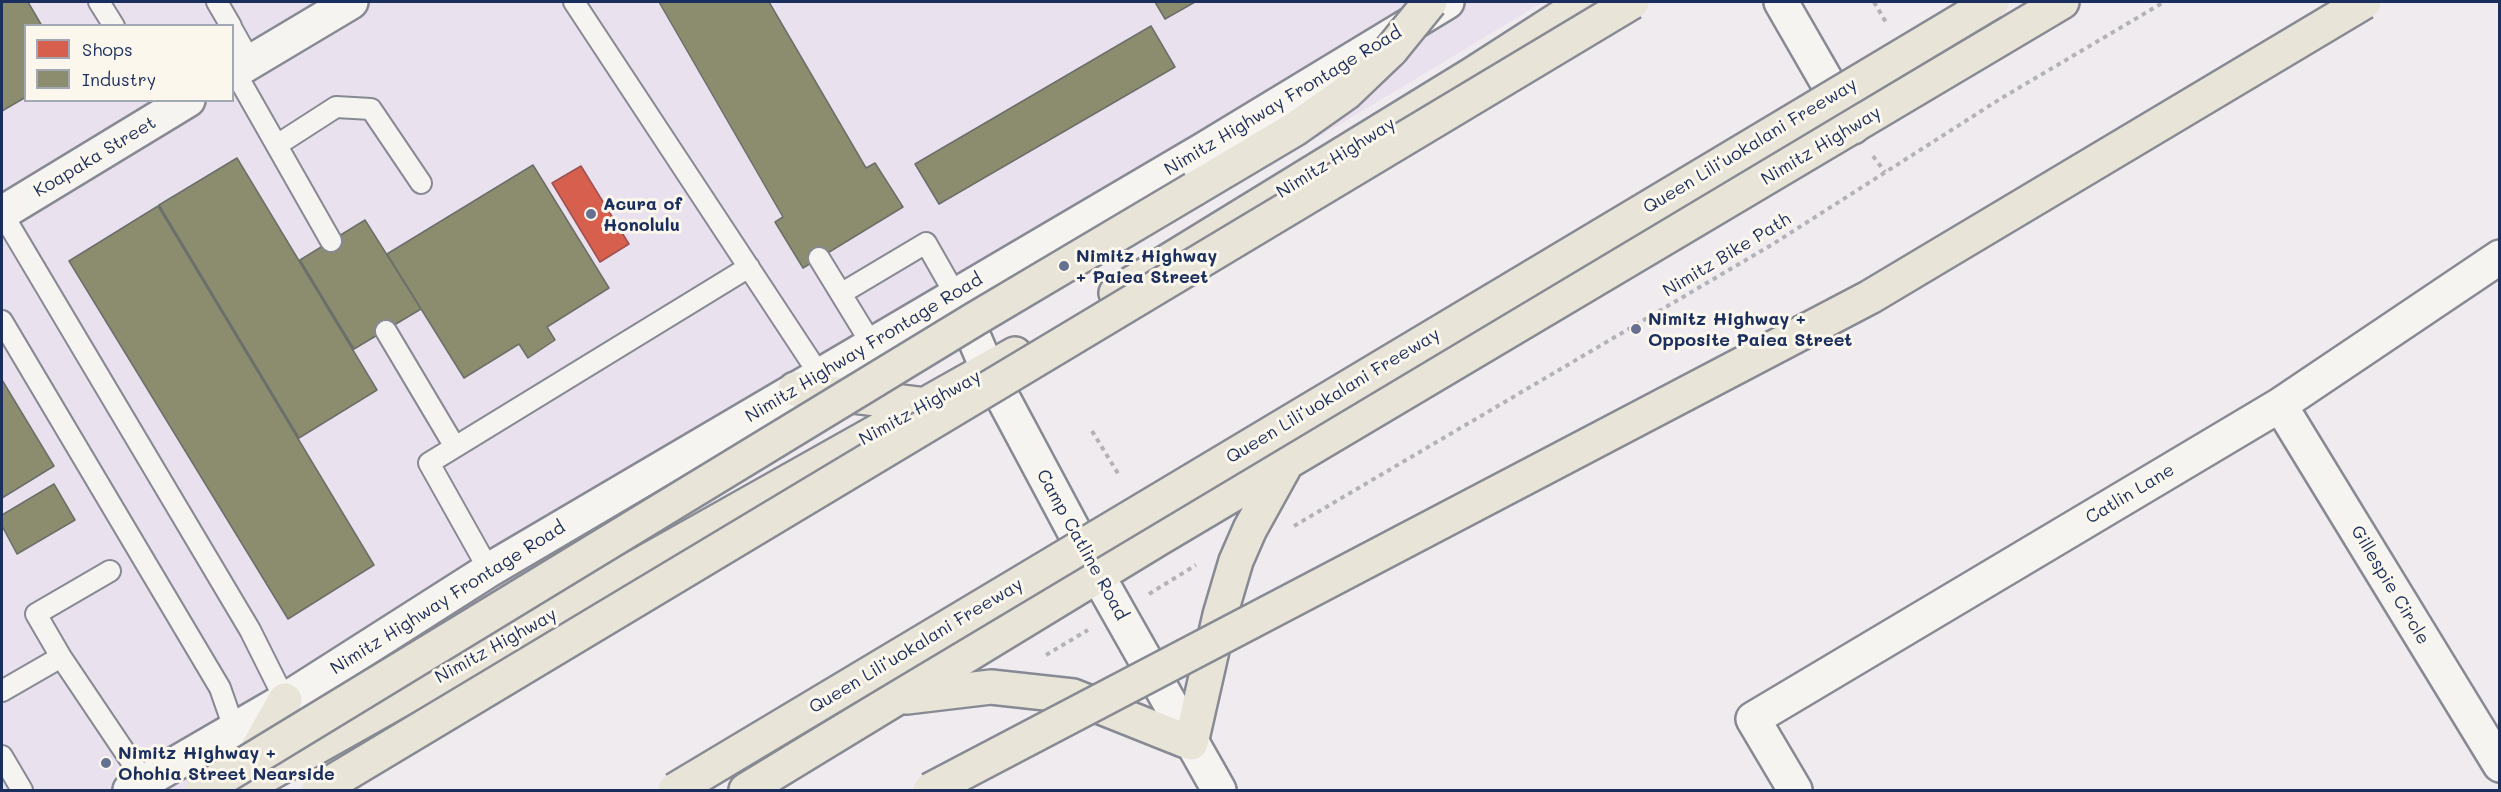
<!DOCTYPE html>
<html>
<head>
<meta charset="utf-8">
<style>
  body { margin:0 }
  #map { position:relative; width:2501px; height:792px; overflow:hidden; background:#f0ebef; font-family:Mali,sans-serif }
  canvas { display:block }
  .frame { position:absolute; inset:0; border:3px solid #1b2f5e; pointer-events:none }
  .legend { position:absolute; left:24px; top:24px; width:210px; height:78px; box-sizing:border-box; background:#fbf7ec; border:2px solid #a1a7b3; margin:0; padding:8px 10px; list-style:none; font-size:18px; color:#1b2f5e }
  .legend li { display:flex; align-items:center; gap:12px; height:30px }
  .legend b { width:30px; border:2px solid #a1a7b3 }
</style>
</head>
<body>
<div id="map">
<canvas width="2501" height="792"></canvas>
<div class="frame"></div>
<ul class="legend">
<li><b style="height:16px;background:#d6604d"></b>Shops</li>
<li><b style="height:16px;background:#8c8c6e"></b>Industry</li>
</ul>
</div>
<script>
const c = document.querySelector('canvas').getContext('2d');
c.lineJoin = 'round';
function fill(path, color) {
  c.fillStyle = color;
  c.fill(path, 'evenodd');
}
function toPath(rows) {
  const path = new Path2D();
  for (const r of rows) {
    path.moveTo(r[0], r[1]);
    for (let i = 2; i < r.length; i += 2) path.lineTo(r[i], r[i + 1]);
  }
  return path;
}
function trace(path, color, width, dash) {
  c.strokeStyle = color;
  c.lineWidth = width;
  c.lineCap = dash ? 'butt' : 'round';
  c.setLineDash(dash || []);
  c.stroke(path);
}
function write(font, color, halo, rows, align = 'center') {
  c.font = font + ' Mali,sans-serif';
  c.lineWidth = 6;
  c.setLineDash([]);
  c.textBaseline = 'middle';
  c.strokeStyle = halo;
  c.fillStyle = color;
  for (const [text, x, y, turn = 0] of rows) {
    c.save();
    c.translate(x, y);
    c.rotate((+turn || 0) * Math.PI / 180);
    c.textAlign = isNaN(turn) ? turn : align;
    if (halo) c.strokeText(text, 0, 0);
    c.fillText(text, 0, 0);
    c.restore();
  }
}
const built = toPath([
  [2,2,1543,2,1364,110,202,790,2,790],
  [26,26,232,26,232,100,26,100]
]);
const shops = toPath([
  [581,166,629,244,600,262,552,183,581,166]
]);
const industry = toPath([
  [2,2,28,2,42,26,26,26,26,97,2,111,2,2],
  [659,2,769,2,866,168,875,163,903,207,803,268,775,222,783,217,659,2],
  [1155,2,1195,2,1165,19,1155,2],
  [1151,26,1175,67,939,204,915,164,1151,26],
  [237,158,377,390,299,438,159,205,237,158],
  [533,165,609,288,547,327,555,340,528,358,519,344,464,378,387,254,533,165],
  [158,206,374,565,288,619,69,261,158,206],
  [365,220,421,309,354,349,300,260,365,220],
  [2,380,54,466,2,498,2,380],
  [54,484,75,520,17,554,2,526,2,515,54,484]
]);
const path = toPath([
  [1874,2,1887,24],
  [1873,156,1885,172],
  [1092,431,1119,475],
  [1294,526,1773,244,2000,99,2164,2],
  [1149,594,1196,565],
  [1046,655,1088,630]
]);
const lane = toPath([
  [99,2,114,26],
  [217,2,231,26],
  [574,2,819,374],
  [232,29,251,63],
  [235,72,331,241],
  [277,145,336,107,371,109,421,183],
  [2,213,250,630,285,700],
  [819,258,871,343],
  [842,293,926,243,955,294],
  [2,321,220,688,234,728],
  [386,331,455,447],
  [489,570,429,463,749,267],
  [110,571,36,614,61,657,145,782],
  [2,691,61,657],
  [2,756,22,790]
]);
const street = toPath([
  [1781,2,1853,127],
  [232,73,351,2],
  [2,213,188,100],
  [957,298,988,370,1098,576,1219,790],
  [2280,405,2500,765],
  [130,790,285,700,489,570,1203,150,1447,2],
  [1795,790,1753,719,2280,405,2500,257]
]);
const primary = toPath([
  [1116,293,1473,74,1585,2],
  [795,389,926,405],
  [907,697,991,687,1073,696,1191,743,1220,615,1236,561,1250,529,1286,464],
  [246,769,285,700],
  [240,790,1015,354],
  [746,790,1158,539,2062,2]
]);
const highway = toPath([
  [1194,189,1295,129,1346,93,1391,50]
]);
const highwayBridge = toPath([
  [1391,50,1430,2],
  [202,790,975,319,1194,189],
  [319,790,1632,2],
  [675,790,1992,2],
  [930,790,1870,297,2364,2]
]);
const markers = [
  [591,214,6,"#667191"],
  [1064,266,6,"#667191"],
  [1636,329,6,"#667191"],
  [106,763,6,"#667191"]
];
const streetNames = [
  ["Nimitz Highway Frontage Road",1283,101,-31],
  ["Queen Liliʻuokalani Freeway",1750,146,-31],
  ["Nimitz Highway",1821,146,-31],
  ["Koapaka Street",95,157,-31],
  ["Nimitz Highway",1336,158,-32],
  ["Nimitz Bike Path",1727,255,-31],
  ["Nimitz Highway Frontage Road",864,348,-31],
  ["Queen Liliʻuokalani Freeway",1333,396,-31],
  ["Nimitz Highway",920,408,-29],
  ["Catlin Lane",2130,494,-31],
  ["Camp Catline Road",1082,545,61],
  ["Gillespie Circle",2390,585,59],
  ["Nimitz Highway Frontage Road",448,598,-32],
  ["Nimitz Highway",496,646,-29],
  ["Queen Liliʻuokalani Freeway",916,646,-31]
];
const poiNames = [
  ["Acura of",603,204],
  ["Honolulu",603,225],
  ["Nimitz Highway",1076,256],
  ["+ Paiea Street",1076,277],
  ["Nimitz Highway +",1648,319],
  ["Opposite Paiea Street",1648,340],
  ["Nimitz Highway +",118,753],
  ["Ohohia Street Nearside",118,774]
];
fill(built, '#e9e1ee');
fill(shops, '#d6604d');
trace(shops, '#9e5152', 1.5);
fill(industry, '#8c8c6e');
trace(industry, '#6a7069', 1.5);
trace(lane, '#878993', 24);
trace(street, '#878993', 38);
trace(primary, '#878993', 38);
trace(highway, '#878993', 38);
trace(path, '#b2b3b7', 4, [4.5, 4.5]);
trace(lane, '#f5f4f1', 20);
trace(street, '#f5f4f1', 33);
trace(primary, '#e8e4d8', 33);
trace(highway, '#e8e4d8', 33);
trace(highwayBridge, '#878993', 38, []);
trace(highwayBridge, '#e8e4d8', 33);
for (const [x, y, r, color] of markers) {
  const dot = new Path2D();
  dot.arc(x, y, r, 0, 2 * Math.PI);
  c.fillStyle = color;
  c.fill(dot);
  trace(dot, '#fbf7ec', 2);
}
write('18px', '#1b2f5e', '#fbf7ec', streetNames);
write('bold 18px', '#1b2f5e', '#fbf7ec', poiNames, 'left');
</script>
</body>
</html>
